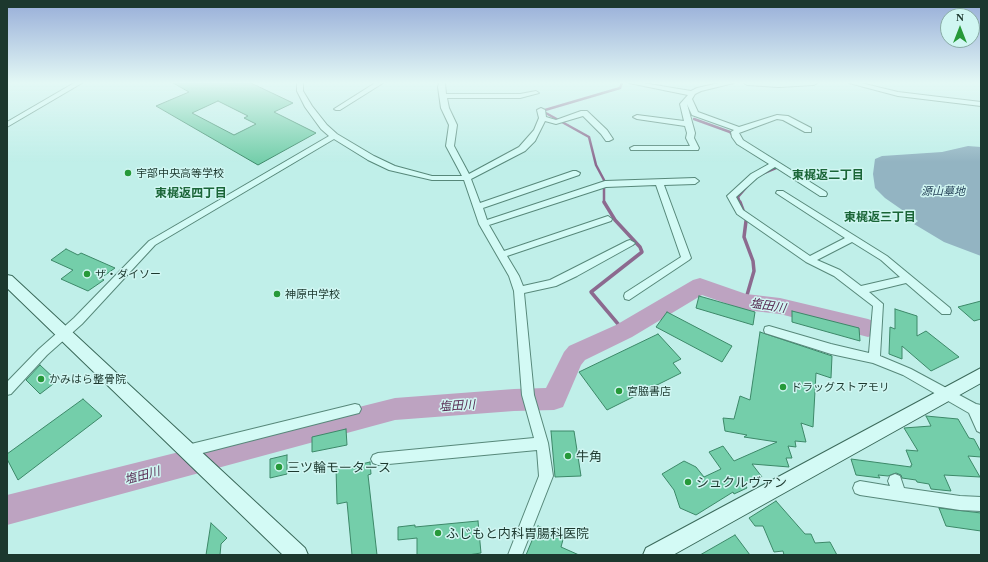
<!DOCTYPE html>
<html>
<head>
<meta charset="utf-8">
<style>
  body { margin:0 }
  #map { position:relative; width:988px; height:562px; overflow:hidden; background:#c0efe9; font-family:Georgia,serif }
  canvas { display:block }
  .frame { position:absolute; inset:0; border:8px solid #1c382e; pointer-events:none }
  .north { position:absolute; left:940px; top:8px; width:40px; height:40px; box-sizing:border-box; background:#d0f6f2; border:1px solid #88aaa4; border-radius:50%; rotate:0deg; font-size:11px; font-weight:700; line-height:16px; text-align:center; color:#1c382e }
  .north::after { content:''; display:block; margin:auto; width:14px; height:18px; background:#269939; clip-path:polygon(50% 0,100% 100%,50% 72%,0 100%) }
</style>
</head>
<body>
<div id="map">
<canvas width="988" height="562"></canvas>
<div class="frame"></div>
<div class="north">N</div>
</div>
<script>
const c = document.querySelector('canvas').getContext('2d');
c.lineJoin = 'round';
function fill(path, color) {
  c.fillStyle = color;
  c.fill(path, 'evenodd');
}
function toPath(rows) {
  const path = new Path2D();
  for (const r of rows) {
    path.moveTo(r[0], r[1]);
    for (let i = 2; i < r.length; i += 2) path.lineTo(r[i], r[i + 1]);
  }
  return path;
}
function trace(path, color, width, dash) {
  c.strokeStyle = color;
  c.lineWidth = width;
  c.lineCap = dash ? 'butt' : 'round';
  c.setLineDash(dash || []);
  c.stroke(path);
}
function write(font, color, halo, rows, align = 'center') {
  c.font = font + ' Georgia,"Noto Sans JP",serif';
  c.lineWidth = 3;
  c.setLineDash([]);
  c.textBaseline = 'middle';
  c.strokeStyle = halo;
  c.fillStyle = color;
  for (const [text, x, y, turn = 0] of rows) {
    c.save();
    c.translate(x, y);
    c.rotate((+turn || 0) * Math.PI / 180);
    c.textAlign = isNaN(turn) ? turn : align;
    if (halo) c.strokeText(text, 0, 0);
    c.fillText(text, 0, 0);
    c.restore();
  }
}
const cemetery = toPath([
  [968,146,981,147,981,256,944,242,914,224,918,221,885,198,875,188,873,174,875,159,882,156,942,152]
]);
const streamFar1 = toPath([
  [694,119,730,132,733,136],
  [764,173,776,168],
  [604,203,604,180,596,165,589,137,544,112,545,110,620,88,622,83],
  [740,203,738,197,751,182]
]);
const stream = toPath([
  [604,202,615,220,640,247,642,252,591,292,624,331],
  [740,202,743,210],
  [745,302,754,271,753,261,744,237,746,221]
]);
const river = toPath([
  [700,278,746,294,780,298,868,319,876,322,879,328,876,334,868,337,780,314,745,310,702,295,632,337,585,360,581,365,563,407,554,410,514,411,395,420,7,525,7,495,395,398,514,389,546,388,564,352,569,346,616,325,693,280,700,278]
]);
const building = toPath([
  [173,83,251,83,293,103,274,112,316,133,258,165,156,106,189,92,173,83],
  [218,101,248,116,244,118,256,124,234,135,192,113,218,101],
  [66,249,78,255,81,253,115,268,101,278,104,280,88,291,61,279,73,270,51,260,66,249],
  [699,296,755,312,753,325,696,308,699,296],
  [981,301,981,319,974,321,958,307,981,301],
  [895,309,917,316,917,336,926,331,959,357,931,371,902,346,902,359,889,354,890,327,895,329,895,309],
  [792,311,859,328,860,341,792,322,792,311],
  [667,312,732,346,722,362,656,327,667,312],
  [760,332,832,356,831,378,816,373,813,427,801,423,806,442,795,441,796,447,788,446,792,458,786,458,789,467,752,464,762,477,745,484,747,488,734,494,733,492,696,515,680,508,674,490,662,474,684,461,696,467,704,477,721,469,709,452,723,446,734,461,777,442,744,437,747,435,725,431,723,418,734,419,740,396,750,400,760,332],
  [658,334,681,359,673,363,681,373,607,410,579,372,658,334],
  [40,365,57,381,40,394,26,380,40,365],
  [83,399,102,416,18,480,7,459,7,454,83,399],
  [926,416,958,419,969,438,974,439,981,452,981,457,968,456,980,477,944,475,951,491,931,489,929,484,917,482,916,480,902,478,901,475,896,473,888,476,878,475,880,478,856,475,851,459,911,467,911,465,912,465,906,450,918,451,904,428,931,426,926,416],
  [346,429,347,445,312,452,312,437,346,429],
  [551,431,574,431,581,476,555,477,551,431],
  [287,455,287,474,270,478,270,459,287,455],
  [370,462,371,474,368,475,377,555,352,555,347,502,337,504,336,468,345,466,345,468,370,462],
  [776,501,805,534,811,534,815,543,830,542,837,555,784,555,783,551,774,552,763,526,755,526,749,518,776,501],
  [939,508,981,513,981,531,946,526,939,508],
  [478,521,481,553,468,555,417,555,417,538,398,540,398,527,415,525,415,527,478,521],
  [211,523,227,538,221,544,220,555,206,555,211,523],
  [538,526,564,536,561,547,579,555,526,555,538,526],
  [735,535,750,555,700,555,735,535]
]);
const street = toPath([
  [74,83,82,83,7,127,7,122,74,83],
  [297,83,303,83,303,91,312,106,327,125,337,134,374,156,395,166,432,176,462,176,446,146,449,125,441,108,438,87,439,83,445,83,446,94,520,94,536,91,539,93,520,98,447,98,449,108,457,125,454,146,469,174,519,147,534,130,539,118,537,110,541,108,545,110,546,117,556,120,581,111,587,111,607,130,613,139,609,141,606,141,601,134,583,116,556,124,545,121,535,141,525,151,471,179,480,203,573,171,576,171,580,173,579,175,483,208,487,220,605,181,695,178,699,181,695,184,664,185,691,258,689,260,629,300,625,299,624,296,625,293,681,257,656,185,606,187,489,225,504,251,605,217,608,216,612,219,611,221,507,256,519,276,523,286,550,280,627,241,630,240,635,243,633,245,577,276,556,286,524,293,534,395,548,443,553,476,522,555,508,555,539,476,537,450,378,465,373,463,371,459,373,455,378,453,534,438,522,395,514,291,509,276,479,224,464,180,432,180,389,170,368,160,334,139,155,245,82,324,47,355,11,394,7,395,7,382,39,349,74,318,149,241,329,136,321,129,305,107,297,91,297,83],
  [375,83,383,83,340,110,336,110,334,109,375,83],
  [629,83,643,83,691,91,697,88,719,83,734,83,701,91,695,94,692,99,698,112,739,127,777,115,788,116,811,128,811,132,805,132,783,120,777,119,739,133,743,140,826,192,827,194,826,196,820,196,775,167,757,178,736,197,743,210,810,256,845,238,776,193,777,191,783,191,887,256,950,308,951,311,950,314,942,314,906,283,869,292,883,304,880,356,911,369,976,404,981,405,981,433,977,431,969,413,903,375,873,363,831,354,765,333,764,330,765,327,769,326,831,344,869,353,873,306,834,276,806,262,737,214,727,196,751,174,769,164,737,144,732,137,731,132,734,130,692,115,687,104,695,133,694,138,699,148,698,150,631,150,630,148,634,146,690,146,686,138,687,133,685,126,637,119,633,117,637,115,684,121,680,104,688,95,629,83],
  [852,242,881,260,900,277,861,286,840,270,817,260,852,242],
  [744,83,817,83,814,85,779,87,747,85,744,83],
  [849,83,861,83,898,92,981,102,981,106,898,96,849,83],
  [355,404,359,405,361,409,359,413,355,414,187,457,182,455,181,451,182,447,187,445,355,404],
  [895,474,900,476,904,488,960,496,981,497,981,511,960,510,860,495,855,493,853,488,855,483,860,481,890,486,888,481,890,476,895,474]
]);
const secondary = toPath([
  [7,275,12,276,305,548,308,555,283,555,7,288,7,275],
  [981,368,981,383,673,555,643,555,646,548,981,368]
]);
const markers = [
  [128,173,4,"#269939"],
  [87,274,4,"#269939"],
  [277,294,4,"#269939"],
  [41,379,4,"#269939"],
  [783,387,4,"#269939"],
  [619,391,4,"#269939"],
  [568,456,4,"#269939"],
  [279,467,4,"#269939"],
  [688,482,4,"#269939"],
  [438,533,4,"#269939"]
];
const poiNames = [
  ["宇部中央高等学校",136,173],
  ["ザ・ダイソー",95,274],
  ["神原中学校",285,294],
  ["かみはら整骨院",49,379],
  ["ドラッグストアモリ",791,387],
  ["宮脇書店",627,391]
];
const parkNames = [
  ["源山墓地",943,191]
];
const neighbourhoodNames = [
  ["東梶返二丁目",828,174],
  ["東梶返四丁目",191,192],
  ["東梶返三丁目",880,216]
];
const waterNames = [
  ["塩田川",768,305,9],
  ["塩田川",457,405,-4],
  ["塩田川",142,475,-15]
];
const nearPoinames = [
  ["牛角",576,456],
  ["三ツ輪モータース",287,467],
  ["シュクルヴァン",696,482],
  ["ふじもと内科胃腸科医院",446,533]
];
fill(cemetery, '#93b4c2');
trace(streamFar1, '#8c6a8f', 2.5);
trace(stream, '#8c6a8f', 3.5);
fill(river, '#bda3c1');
fill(building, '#74ceaa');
trace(building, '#3c8868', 1);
trace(street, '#57887a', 2);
trace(secondary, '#3b6a5b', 2);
fill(street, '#d3faf5');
fill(secondary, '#d3faf5');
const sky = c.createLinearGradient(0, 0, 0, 162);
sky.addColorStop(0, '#97add8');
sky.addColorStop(0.51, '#e3f8f5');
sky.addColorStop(1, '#e3f8f500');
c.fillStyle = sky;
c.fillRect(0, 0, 988, 162);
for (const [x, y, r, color] of markers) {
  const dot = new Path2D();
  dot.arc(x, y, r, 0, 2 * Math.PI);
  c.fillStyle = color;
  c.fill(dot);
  trace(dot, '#d0f6f2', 1.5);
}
write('11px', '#1c382e', '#d0f6f2', poiNames, 'left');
write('italic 11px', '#223f55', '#d0f6f2', parkNames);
write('bold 12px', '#1a6537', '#d0f6f2', neighbourhoodNames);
write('italic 12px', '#582b53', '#d0f6f2', waterNames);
write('13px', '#1c382e', '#d0f6f2', nearPoinames, 'left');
</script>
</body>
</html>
